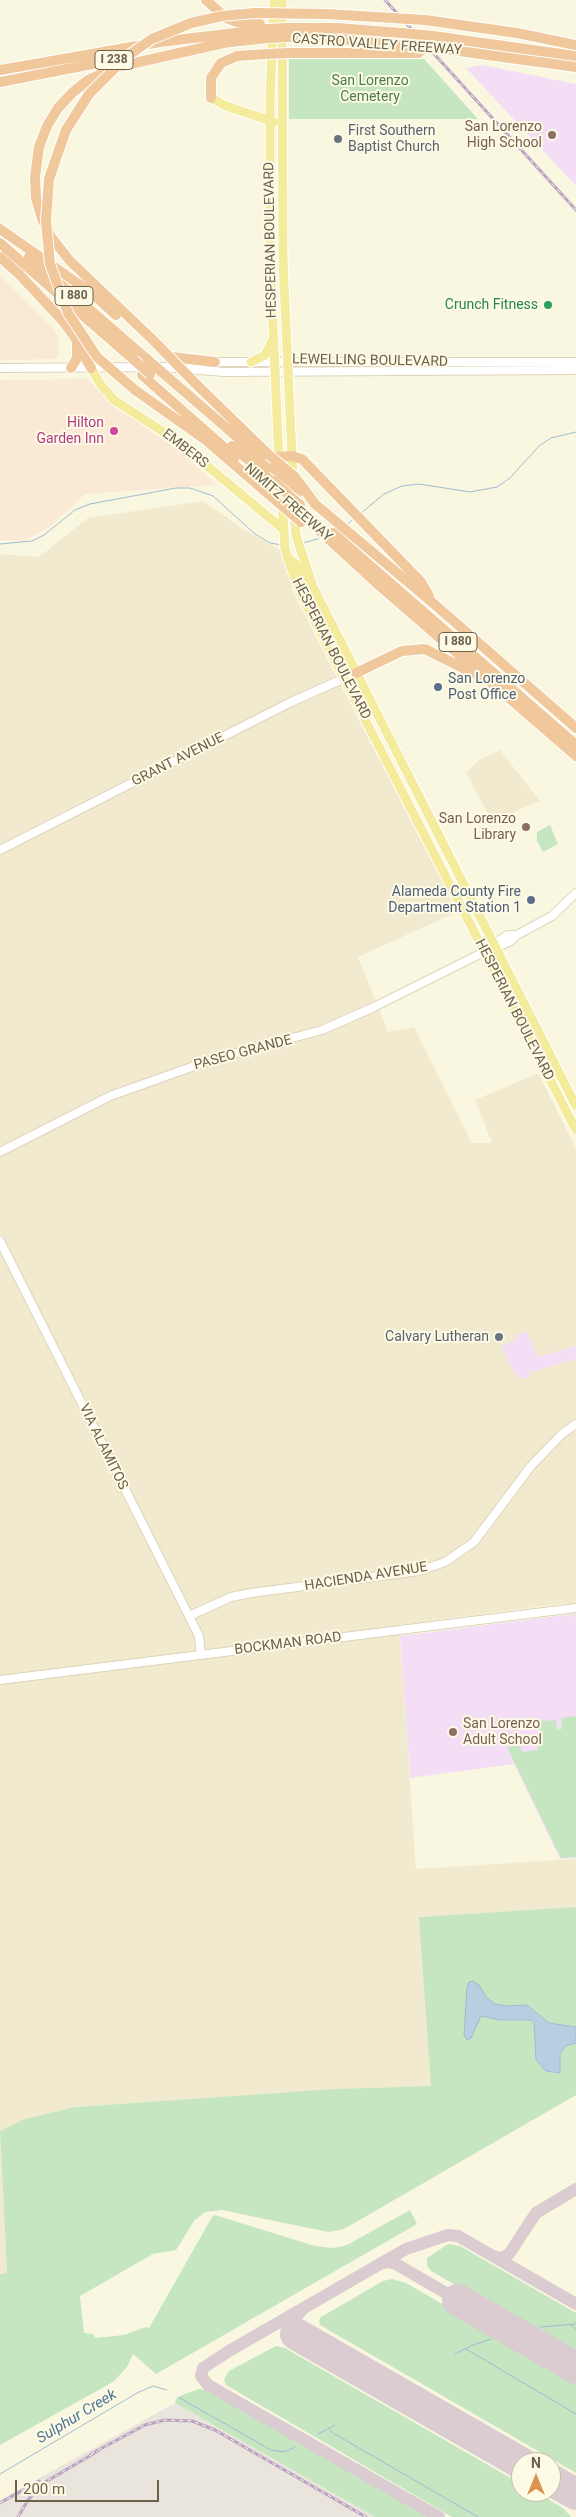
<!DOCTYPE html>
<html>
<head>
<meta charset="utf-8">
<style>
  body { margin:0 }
  #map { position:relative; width:576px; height:2517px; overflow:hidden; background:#faf7e0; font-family:Roboto,sans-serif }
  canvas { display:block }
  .north { position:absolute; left:511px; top:2452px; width:50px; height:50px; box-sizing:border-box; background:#fdfae6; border:1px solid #c4bda8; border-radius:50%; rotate:0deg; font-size:14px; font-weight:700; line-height:20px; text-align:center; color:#6e614a }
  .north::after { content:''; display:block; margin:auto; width:18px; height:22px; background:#dc934e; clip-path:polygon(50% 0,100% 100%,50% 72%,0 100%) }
  .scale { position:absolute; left:15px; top:2480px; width:144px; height:22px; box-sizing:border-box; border:2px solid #6e614a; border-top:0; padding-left:6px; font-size:15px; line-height:18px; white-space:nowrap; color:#6e614a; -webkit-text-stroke:4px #fdfae6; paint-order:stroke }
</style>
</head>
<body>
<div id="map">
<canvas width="576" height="2517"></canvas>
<div class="north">N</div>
<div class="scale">200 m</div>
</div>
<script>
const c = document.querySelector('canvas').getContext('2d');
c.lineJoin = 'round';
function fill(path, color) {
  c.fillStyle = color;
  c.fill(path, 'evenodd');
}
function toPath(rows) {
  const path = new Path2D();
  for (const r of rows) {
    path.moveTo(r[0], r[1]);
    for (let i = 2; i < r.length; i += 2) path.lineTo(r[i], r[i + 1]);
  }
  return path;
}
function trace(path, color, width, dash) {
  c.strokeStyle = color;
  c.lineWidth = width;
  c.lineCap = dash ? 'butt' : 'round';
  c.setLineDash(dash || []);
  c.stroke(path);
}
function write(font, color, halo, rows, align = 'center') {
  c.font = font + ' Roboto,sans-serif';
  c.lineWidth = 4;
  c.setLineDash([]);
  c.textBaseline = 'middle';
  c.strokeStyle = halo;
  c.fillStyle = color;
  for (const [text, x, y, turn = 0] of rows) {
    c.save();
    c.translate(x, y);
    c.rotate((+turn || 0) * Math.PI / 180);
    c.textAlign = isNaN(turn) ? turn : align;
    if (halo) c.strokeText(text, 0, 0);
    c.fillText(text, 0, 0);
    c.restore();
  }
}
const residential = toPath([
  [203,501,243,529,289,555,349,686,459,911,358,957,388,1032,414,1027,472,1143,492,1143,475,1100,538,1073,576,1148,576,1620,567,1603,399,1625,416,1869,576,1859,576,1907,420,1917,431,2086,333,2089,76,2107,0,2131,7,2273,0,2274,0,554,39,557,88,518],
  [500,750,540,801,492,821,466,773,479,760]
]);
const commercial = toPath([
  [0,275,54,329,59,341,58,356,54,359,0,360],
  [88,379,116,407,182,453,217,485,85,494,51,526,24,541,0,540,0,380]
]);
const industrial = toPath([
  [175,2403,375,2517,0,2517,0,2500]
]);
const education = toPath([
  [482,65,576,84,576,186,466,68],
  [526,1331,538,1357,576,1346,576,1359,531,1372,528,1379,516,1376,501,1346,516,1340,514,1336],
  [573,1614,576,1620,576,1858,560,1859,514,1764,410,1778,400,1636]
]);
const green = toPath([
  [289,59,424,59,478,119,289,119],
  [550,825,558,844,543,852,537,841,537,832],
  [576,1716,576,1857,561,1858,507,1747,520,1746,522,1752,538,1750,538,1746,542,1745,539,1721,556,1720,557,1729,562,1729,561,1718],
  [576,1907,576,2095,344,2229,328,2232,222,2210,205,2212,194,2221,176,2250,153,2254,80,2296,84,2333,93,2334,95,2338,124,2335,146,2327,149,2328,212,2217,215,2215,315,2246,333,2248,347,2245,410,2210,417,2224,156,2374,133,2354,127,2367,113,2382,0,2445,0,2274,7,2273,0,2131,25,2119,76,2107,333,2089,431,2086,419,1917],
  [448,2244,460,2246,576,2313,576,2354,431,2271,427,2266,427,2258],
  [392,2279,406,2283,576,2381,576,2473,320,2325,319,2320,321,2317,383,2281],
  [276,2346,285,2348,521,2484,521,2492,536,2492,563,2508,571,2517,452,2517,226,2385,224,2379,229,2371],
  [199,2389,208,2390,428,2517,375,2517,175,2403,176,2399,182,2395]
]);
const water = toPath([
  [473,1981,479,1985,487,1998,495,2004,506,2006,527,2005,549,2023,576,2027,576,2043,566,2046,560,2053,560,2073,546,2071,536,2060,534,2023,531,2020,500,2020,481,2016,471,2038,467,2040,464,2035,467,1987,469,1982,473,1981]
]);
const stream = toPath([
  [360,514,384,494,402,486,419,484,470,492,497,487,510,478,539,446,551,438,576,432],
  [347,525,353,519],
  [303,543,321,538],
  [0,544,32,541,44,535,75,510,90,504,176,488,190,488,213,496,255,534,270,543,282,545],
  [571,2325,576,2329],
  [541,2327,576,2324],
  [466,2349,576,2414],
  [455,2354,473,2345,491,2339],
  [178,2397,271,2450,284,2452,295,2447],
  [329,2428,333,2433,478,2517],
  [318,2434,335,2425],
  [0,2474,137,2393,153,2386,167,2390]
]);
const taxiway = toPath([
  [493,2256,501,2258,509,2254,536,2213,576,2189],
  [381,2263,388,2262,396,2264,458,2300],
  [302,2310,296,2317,295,2323,304,2338],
  [551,2481,576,2497],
  [439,2517,208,2385,201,2376,203,2368,229,2351,406,2249,448,2235,458,2236,576,2304]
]);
const runway = toPath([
  [458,2300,576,2368],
  [296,2334,521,2463],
  [551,2480,576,2494]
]);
const secondary = toPath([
  [211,362,576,362],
  [0,368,164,367,224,372,576,370],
  [0,850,291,702,356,673],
  [489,947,508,935,517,935],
  [0,1152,110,1096,214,1059,322,1030,372,1008,484,952,511,941,517,935,552,916,576,893],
  [0,1241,199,1636,201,1655],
  [189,1616,231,1597,251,1593,419,1571,445,1562,474,1542,531,1466,562,1434,576,1424],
  [0,1680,576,1608]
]);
const primary = toPath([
  [274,0,270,100,270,257,279,462],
  [282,0,283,261,293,479],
  [211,98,226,106,274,122],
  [251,362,265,355,272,341],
  [91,368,101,385,114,400,176,440,283,529],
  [281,485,285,549,299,591,576,1130],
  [293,495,296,535,313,587,576,1106],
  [287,558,295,563,301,576,311,586]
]);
const highway = toPath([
  [206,0,226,18,237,22,260,24],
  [287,28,337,28,401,33],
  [433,36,576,56],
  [287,37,330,38,412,46],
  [222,43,268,38],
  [444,49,576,67],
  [288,53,419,53],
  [0,70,160,42,268,29],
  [0,82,128,57],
  [211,98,211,78,221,63,237,56,267,54],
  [0,229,93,294,116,315],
  [0,243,134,360],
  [0,257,19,274,62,320,74,336,91,368],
  [29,257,148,360],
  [153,340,70,261,51,237,42,219,36,198,35,177,39,147,47,126,58,108,72,93,88,80,117,67,228,42],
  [164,353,172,357,215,362],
  [71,368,77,358,77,345],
  [164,374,273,468],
  [142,375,235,457],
  [195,383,269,455],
  [135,390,207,441,274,499],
  [232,446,273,481],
  [278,457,292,456,302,459,421,582,429,596],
  [315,504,433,603,576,728],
  [300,513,381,587,576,756],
  [333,533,576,745],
  [356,673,402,651,425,649,479,676]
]);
const rail = toPath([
  [385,0,576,210],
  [91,2454,145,2425,165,2420,192,2421,215,2430,366,2517],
  [0,2503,39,2481],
  [18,2517,28,2500,42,2484,98,2451]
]);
const highwayBridge = toPath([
  [268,29,287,28],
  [401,33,433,36],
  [268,38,287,37],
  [412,46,444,49],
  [267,54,288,53],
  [153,340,195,383],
  [134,360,150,374],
  [148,360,164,374],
  [135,390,97,357,68,313,50,264,46,221,49,179,66,130,89,94,126,57,152,39,191,23,222,16,254,13,327,14,425,20,517,33,576,45],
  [269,455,295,477,315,504],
  [273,468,301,491],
  [273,481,300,505],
  [274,499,301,522]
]);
const markers = [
  [552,135,5,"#8d6e63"],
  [338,139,5,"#6b7280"],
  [548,305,5,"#2e9e5b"],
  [114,431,5,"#d1479c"],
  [438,687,5,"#5c6f8a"],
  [526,827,5,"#8d6e63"],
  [531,900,5,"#5c6f8a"],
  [499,1337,5,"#6b7280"],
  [453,1732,5,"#8d6e63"]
];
const shields = [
  [114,60,38],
  [74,296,38],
  [458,642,38]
];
const shieldNames = [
  ["I 238",114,60],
  ["I 880",74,296],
  ["I 880",458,642]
];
const streetNames = [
  ["CASTRO VALLEY FREEWAY",377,45,4],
  ["HESPERIAN BOULEVARD",271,240,-91],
  ["LEWELLING BOULEVARD",370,361,1],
  ["EMBERS",185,449,38],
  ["NIMITZ FREEWAY",288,503,41],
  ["HESPERIAN BOULEVARD",331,649,63],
  ["GRANT AVENUE",178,760,-27],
  ["HESPERIAN BOULEVARD",514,1010,63],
  ["PASEO GRANDE",243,1053,-15],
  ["VIA ALAMITOS",103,1447,64],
  ["HACIENDA AVENUE",366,1577,-9],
  ["BOCKMAN ROAD",288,1644,-7]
];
const parkNames = [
  ["San Lorenzo",370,81],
  ["Cemetery",370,97]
];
const educationNames = [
  ["San Lorenzo",542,127],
  ["High School",542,143],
  ["San Lorenzo",516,819],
  ["Library",516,835],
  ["San Lorenzo",463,1724,"left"],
  ["Adult School",463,1740,"left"]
];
const worshipNames = [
  ["First Southern",348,131],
  ["Baptist Church",348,147],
  ["Calvary Lutheran",489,1337,"right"]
];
const leisureNames = [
  ["Crunch Fitness",538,305]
];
const hotelNames = [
  ["Hilton",104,423],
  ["Garden Inn",104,439]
];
const serviceNames = [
  ["San Lorenzo",448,679],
  ["Post Office",448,695],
  ["Alameda County Fire",521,892,"right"],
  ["Department Station 1",521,908,"right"]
];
const waterNames = [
  ["Sulphur Creek",77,2417,-31]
];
fill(residential, '#f1eacf');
fill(commercial, '#fae9d5');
fill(industrial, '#e9e5dc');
fill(education, '#f3def6');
fill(green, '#c6e6c1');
fill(water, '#b7d0e1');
trace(water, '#9ebcd2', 1);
trace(stream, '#9ebcd2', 1);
trace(taxiway, '#daccd0', 12);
trace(runway, '#daccd0', 32);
trace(secondary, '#ded4b9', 10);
trace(primary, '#fff', 11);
trace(highway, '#fff', 12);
trace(secondary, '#fff', 8);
trace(primary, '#f4eb9d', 9);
trace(highway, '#f0c89b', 10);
trace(rail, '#bba1c1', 3);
trace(rail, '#fdfae6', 1, [4]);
trace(highwayBridge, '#fff', 12, []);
trace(highwayBridge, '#f0c89b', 10);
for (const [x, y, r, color] of markers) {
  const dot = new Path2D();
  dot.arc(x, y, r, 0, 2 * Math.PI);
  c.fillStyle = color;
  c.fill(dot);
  trace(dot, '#fdfae6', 2);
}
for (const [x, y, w] of shields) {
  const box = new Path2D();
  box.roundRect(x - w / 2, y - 9.5, w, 19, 4);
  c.fillStyle = '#fdfae6';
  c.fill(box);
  trace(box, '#6e614a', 1);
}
write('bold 12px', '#6e614a', null, shieldNames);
write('14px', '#6e614a', '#fdfae6', streetNames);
write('14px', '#4a7f49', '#fdfae6', parkNames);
write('14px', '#785e54', '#fdfae6', educationNames, 'right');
write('14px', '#5b616d', '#fdfae6', worshipNames, 'left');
write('14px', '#27864d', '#fdfae6', leisureNames, 'right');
write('14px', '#b23c85', '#fdfae6', hotelNames, 'right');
write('14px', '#4e5e75', '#fdfae6', serviceNames, 'left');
write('italic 15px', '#4f7694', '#fdfae6', waterNames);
</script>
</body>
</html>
